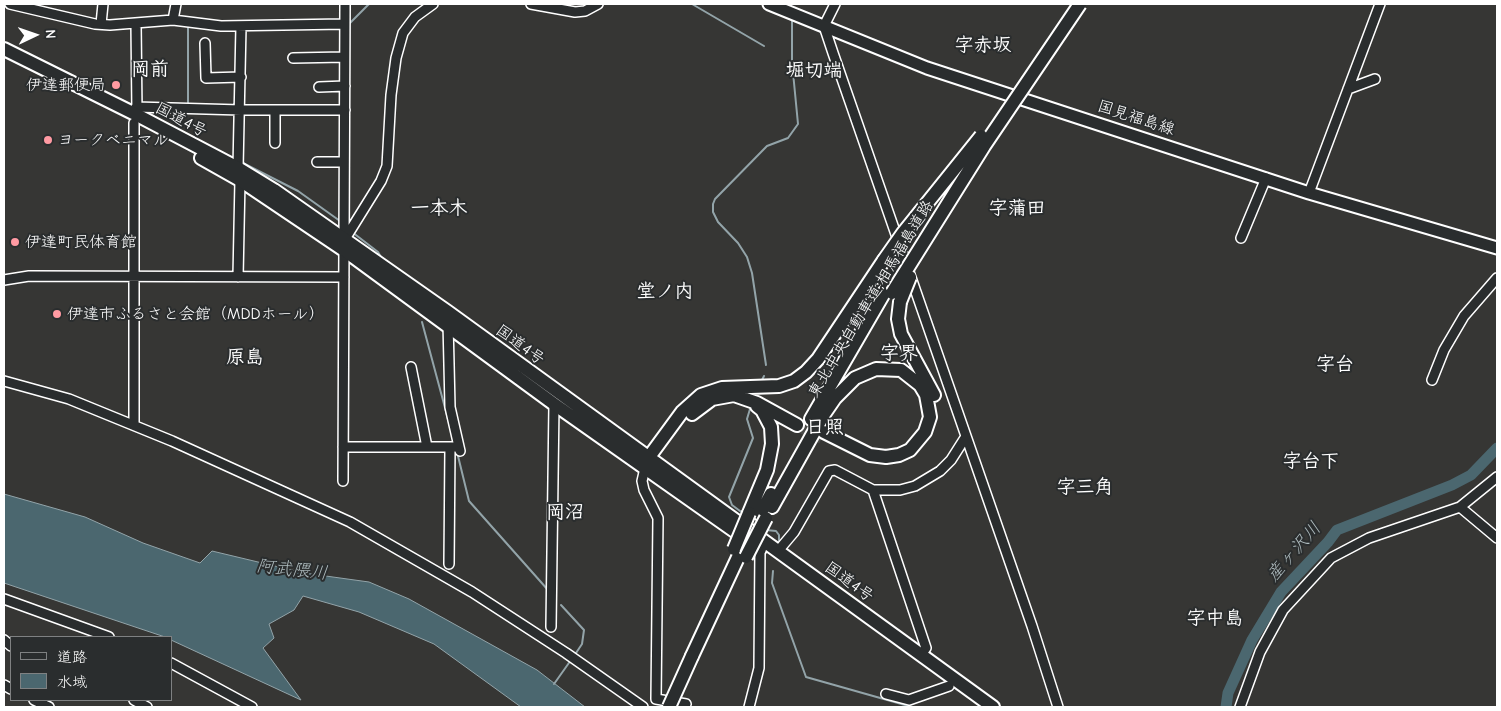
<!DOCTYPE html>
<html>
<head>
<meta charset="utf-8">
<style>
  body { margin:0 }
  #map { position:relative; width:1501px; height:711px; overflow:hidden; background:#363634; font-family:"Comic Neue","Klee One",sans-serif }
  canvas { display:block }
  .frame { position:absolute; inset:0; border:5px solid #fff; pointer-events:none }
  .legend { position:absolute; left:10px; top:636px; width:162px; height:65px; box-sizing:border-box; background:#2a2d2e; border:1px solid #7f8182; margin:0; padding:6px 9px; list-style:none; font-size:15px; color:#fff }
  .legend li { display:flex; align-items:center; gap:10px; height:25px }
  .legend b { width:25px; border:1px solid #7f8182 }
  .north { position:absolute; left:10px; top:10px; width:50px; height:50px; -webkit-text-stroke:4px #2a2d2e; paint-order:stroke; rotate:87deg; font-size:14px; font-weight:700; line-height:20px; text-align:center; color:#fff }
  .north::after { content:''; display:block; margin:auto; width:18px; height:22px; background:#fff; clip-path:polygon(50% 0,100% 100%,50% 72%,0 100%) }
</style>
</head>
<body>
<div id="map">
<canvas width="1501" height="711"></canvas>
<div class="frame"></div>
<ul class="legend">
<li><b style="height:6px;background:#2a2d2e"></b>道路</li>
<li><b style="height:14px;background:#4b676f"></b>水域</li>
</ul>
<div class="north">N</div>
</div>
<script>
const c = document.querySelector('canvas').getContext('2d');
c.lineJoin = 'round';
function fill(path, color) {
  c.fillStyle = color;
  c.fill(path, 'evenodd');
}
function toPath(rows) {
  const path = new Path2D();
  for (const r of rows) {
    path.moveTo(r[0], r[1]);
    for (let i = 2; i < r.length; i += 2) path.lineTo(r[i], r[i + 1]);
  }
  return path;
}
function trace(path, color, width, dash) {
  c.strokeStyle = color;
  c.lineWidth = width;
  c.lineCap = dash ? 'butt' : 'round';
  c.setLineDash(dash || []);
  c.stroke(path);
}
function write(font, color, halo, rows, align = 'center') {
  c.font = font + ' "Comic Neue","Klee One",sans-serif';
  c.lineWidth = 4;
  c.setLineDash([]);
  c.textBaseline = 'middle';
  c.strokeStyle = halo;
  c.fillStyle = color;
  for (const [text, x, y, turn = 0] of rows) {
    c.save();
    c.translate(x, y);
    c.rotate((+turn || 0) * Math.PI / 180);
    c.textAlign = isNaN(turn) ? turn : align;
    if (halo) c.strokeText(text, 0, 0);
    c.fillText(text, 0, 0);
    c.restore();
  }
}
const water = toPath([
  [4,494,85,517,143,543,200,563,212,551,304,573,369,582,409,599,537,670,585,707,521,707,434,644,359,612,303,596,294,610,269,624,274,638,263,648,301,700,171,640,171,637,165,637,4,583,4,494]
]);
const stream = toPath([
  [692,4,764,46],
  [350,23,369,4],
  [188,28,188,106],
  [241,162,298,191,340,221],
  [352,232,378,252,381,257],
  [422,322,452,434],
  [766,365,752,273,747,257,738,243,718,222,713,212,713,204,715,199,767,146,788,138,798,124,792,62,792,18],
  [762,380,764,376],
  [458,456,469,501,548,590],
  [744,514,732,505,729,497,753,438,747,419,750,409],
  [766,530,776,531,779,535,779,541],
  [773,571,772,583,806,677,912,707],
  [561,605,584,630,582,644,574,656],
  [554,684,571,660]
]);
const river = toPath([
  [1226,707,1228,693,1252,640,1281,592,1328,542,1337,530,1452,485,1471,475,1497,448]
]);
const highwayTunnel = toPath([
  [797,425,822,438]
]);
const minor = toPath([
  [10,4,95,24,110,25,173,20,221,26,344,24],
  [531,4,575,12,585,11,598,4],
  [835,4,824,26,833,53,1032,626,1058,707],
  [173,20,176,4],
  [136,23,137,113],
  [101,24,103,4],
  [205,43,206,78,241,77],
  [293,58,344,57],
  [319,87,345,86],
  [1348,89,1375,79],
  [136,107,241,110,345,110],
  [275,143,275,110],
  [317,162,344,162],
  [238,168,241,26],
  [1309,193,1380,4],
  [1241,238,1266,178],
  [345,239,381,181,387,166,391,95,396,58,403,33,415,17,433,4],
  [238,277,240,180],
  [4,280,29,276,344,277],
  [448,322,450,407,460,451],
  [411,367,427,447],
  [1432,380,1444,350,1464,316,1497,278],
  [4,381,69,399,172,441,350,522,472,592,566,653,643,707],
  [134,425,134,123],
  [343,447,455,447],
  [645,468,642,481,644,490,658,518,656,699,686,704],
  [343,481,345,4],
  [873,490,926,648,921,655],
  [1460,507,1497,538],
  [778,551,794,532,829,471,835,470,873,490,900,490,915,486,940,471,951,460,965,438],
  [449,564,450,447],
  [4,599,109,637],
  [551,627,554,404],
  [4,640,11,646],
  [171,663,252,707],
  [4,685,11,689],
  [886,694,909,700,949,686],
  [34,700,49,707],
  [134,700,147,707],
  [749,707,759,668,760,549,763,544],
  [1240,707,1260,652,1283,610,1331,558,1369,538,1460,507,1497,477]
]);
const major = toPath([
  [769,4,927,68,1309,193,1497,248]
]);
const highway = toPath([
  [4,49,137,115,238,168,274,190,448,312,993,707],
  [201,158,240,180,344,250,554,404,760,549],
  [900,302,898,319,901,334,934,395],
  [692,414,712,399,734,395,757,403,797,425],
  [811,419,887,288],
  [647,463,649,457,682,412,701,395,722,388,779,386,794,381,806,372,818,359,884,260],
  [772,507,824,414,835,398,855,378,876,369,901,370,920,385,926,395,930,417,925,432,910,450,899,455,886,457,870,455,824,432],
  [749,513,767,470,772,444,771,427,762,410,757,406],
  [760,514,771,494],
  [692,656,740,553]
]);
const highwayBridge = toPath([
  [884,260,903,233,981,136],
  [892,293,984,146,1080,4],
  [900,302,910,277],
  [734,549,749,513],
  [746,557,766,518],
  [669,707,692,656]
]);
const markers = [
  [116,85,5,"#ff9aa2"],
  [48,140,5,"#ff9aa2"],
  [15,242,5,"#ff9aa2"],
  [57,314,5,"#ff9aa2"]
];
const poiNames = [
  ["伊達郵便局",106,85,"right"],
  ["ヨークベニマル",58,140],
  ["伊達町民体育館",25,242],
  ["伊達市ふるさと会館（MDDホール）",67,314]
];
const streetNames = [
  ["国見福島線",1136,118,18],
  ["国道4号",181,120,28],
  ["東北中央自動車道;相馬福島道路",871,299,-59],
  ["国道4号",520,345,36],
  ["国道4号",849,582,36]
];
const waterNames = [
  ["産ヶ沢川",1294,552,-49],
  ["阿武隈川",292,570,6]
];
const quarterNames = [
  ["字赤坂",983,46],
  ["岡前",150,70],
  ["堀切端",814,71],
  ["一本木",439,209],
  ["字蒲田",1017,209],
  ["堂ノ内",665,292],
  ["字界",899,354],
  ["原島",245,358],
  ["字台",1335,365],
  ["日照",825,428],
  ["字台下",1311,462],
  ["字三角",1085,488],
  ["岡沼",565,513],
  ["字中島",1215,619]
];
fill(water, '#4b676f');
trace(water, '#93a4a9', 1);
trace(stream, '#93a4a9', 2);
trace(river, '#4b676f', 11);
trace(highwayTunnel, '#4a4a48', 12, [12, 6]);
trace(minor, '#fff', 12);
trace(major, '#fff', 15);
trace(highway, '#fff', 16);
trace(minor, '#2a2d2e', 9);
trace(major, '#2a2d2e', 11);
trace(highway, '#2a2d2e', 12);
trace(highwayBridge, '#fff', 16, []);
trace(highwayBridge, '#2a2d2e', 12);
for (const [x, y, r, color] of markers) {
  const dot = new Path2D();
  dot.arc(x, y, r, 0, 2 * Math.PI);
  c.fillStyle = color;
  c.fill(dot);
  trace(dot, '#2a2d2e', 2);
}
write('16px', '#fff', '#2a2d2e', poiNames, 'left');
write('16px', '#fff', '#2a2d2e', streetNames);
write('italic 18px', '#aebbbe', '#2a2d2e', waterNames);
write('bold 19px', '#fff', '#2a2d2e', quarterNames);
</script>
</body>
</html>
